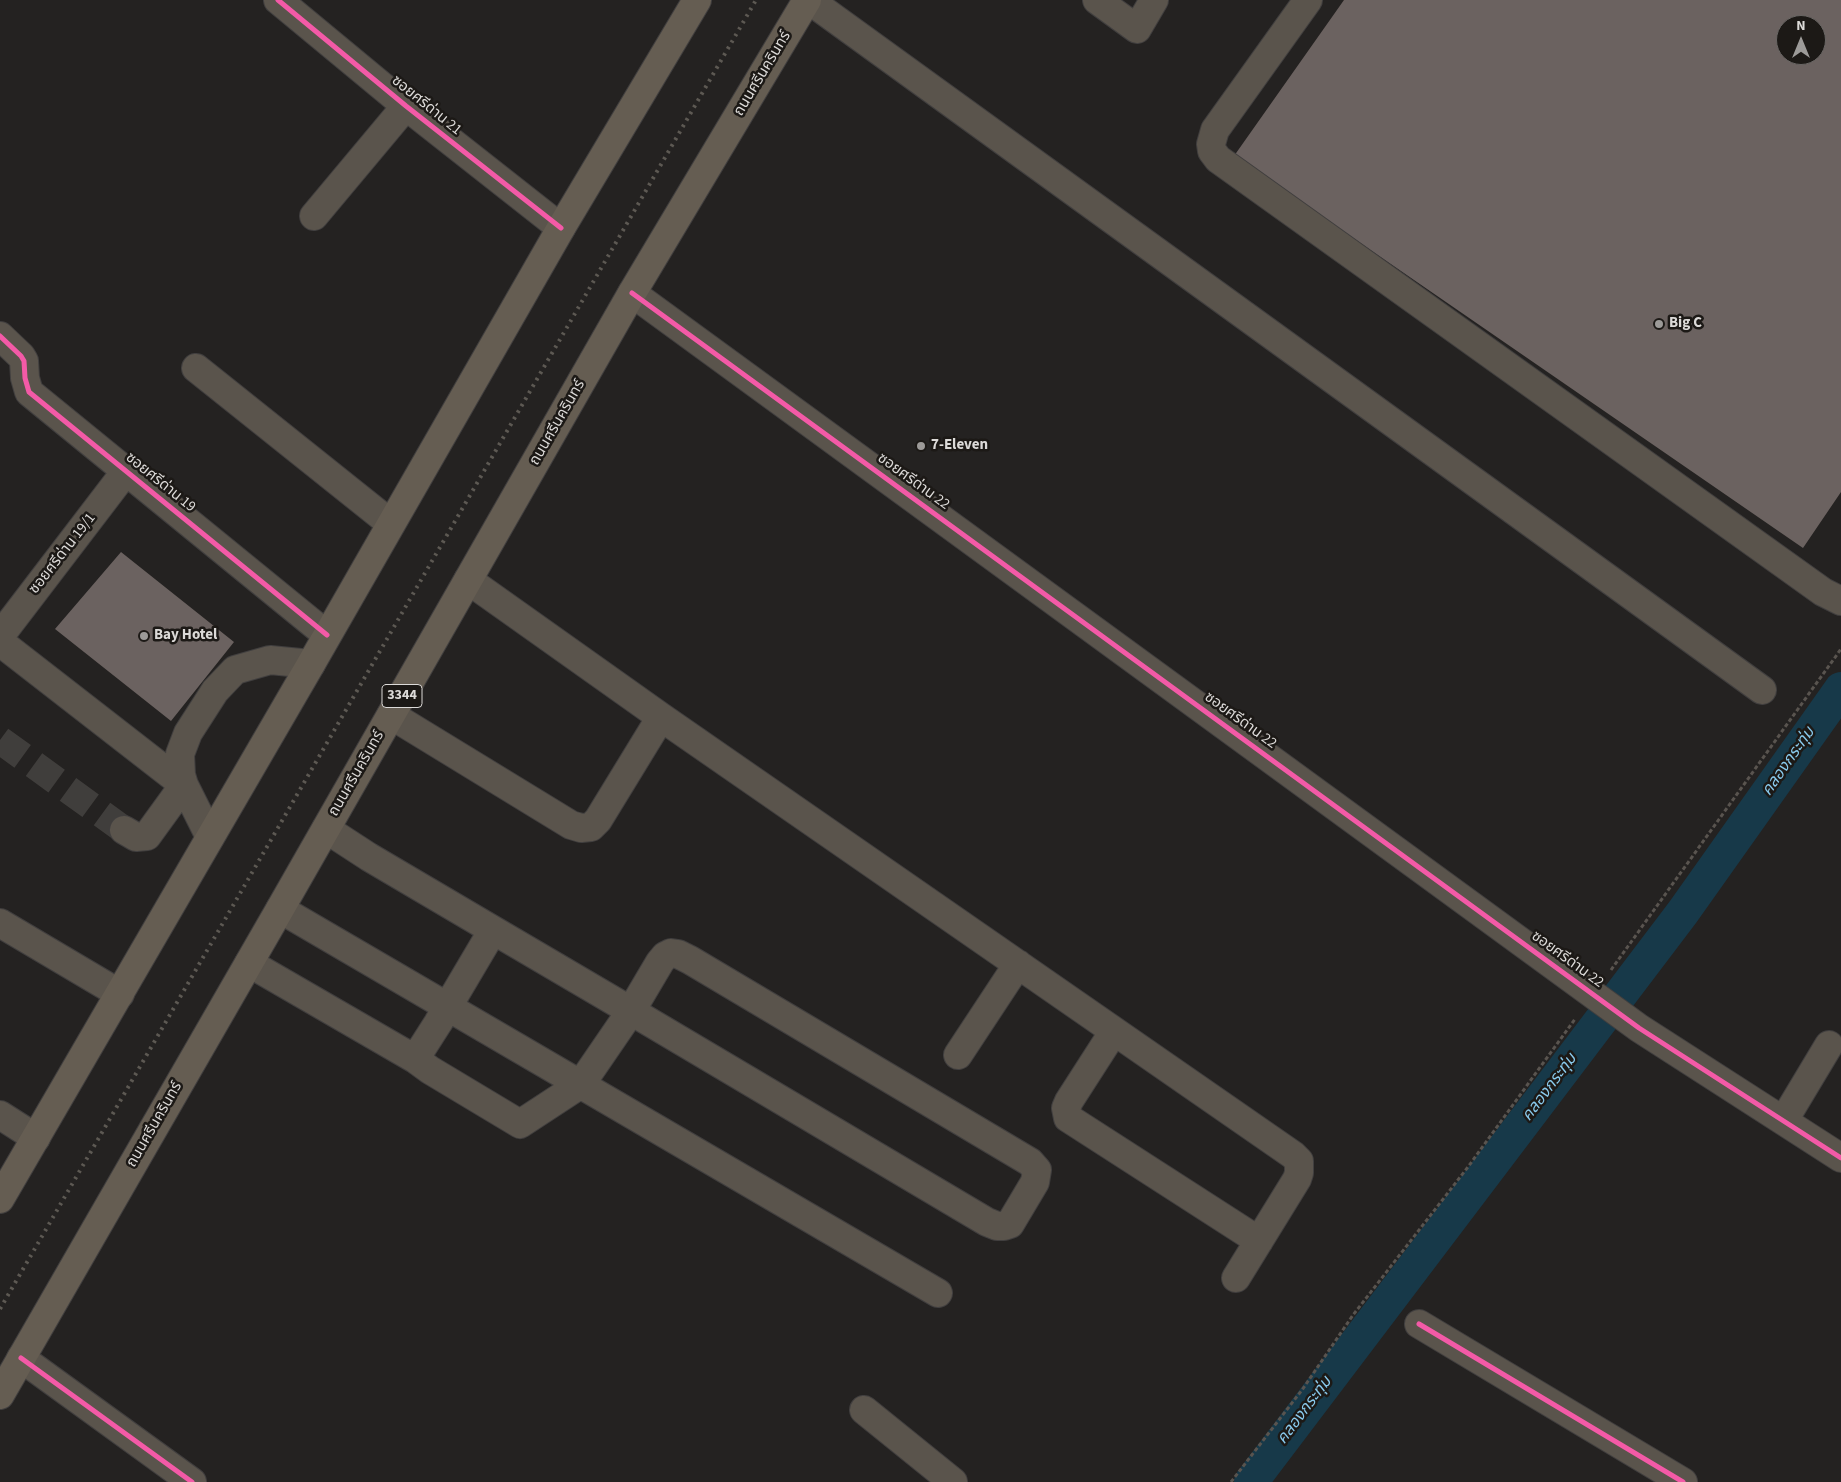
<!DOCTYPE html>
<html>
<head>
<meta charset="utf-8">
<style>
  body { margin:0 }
  #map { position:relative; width:1841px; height:1482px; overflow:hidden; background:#242221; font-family:"Source Sans 3",sans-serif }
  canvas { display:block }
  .north { position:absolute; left:1776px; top:15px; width:50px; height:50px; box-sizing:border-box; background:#1c1916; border:1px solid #696664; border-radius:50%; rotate:0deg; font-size:14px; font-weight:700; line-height:20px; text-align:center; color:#dcdad8 }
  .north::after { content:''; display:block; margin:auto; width:18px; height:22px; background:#9c9a98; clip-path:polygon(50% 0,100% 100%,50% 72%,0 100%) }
</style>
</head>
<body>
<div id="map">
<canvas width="1841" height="1482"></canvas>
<div class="north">N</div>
</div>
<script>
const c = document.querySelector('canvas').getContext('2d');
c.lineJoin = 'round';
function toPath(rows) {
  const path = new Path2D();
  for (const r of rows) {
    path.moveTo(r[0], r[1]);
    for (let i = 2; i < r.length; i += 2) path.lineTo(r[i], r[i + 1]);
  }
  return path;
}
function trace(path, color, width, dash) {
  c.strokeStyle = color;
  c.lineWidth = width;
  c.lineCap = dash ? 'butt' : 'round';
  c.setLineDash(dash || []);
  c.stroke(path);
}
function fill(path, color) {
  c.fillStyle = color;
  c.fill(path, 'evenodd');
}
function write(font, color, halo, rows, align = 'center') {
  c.font = font + ' "Source Sans 3","Noto Sans Thai",sans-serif';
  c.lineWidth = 5;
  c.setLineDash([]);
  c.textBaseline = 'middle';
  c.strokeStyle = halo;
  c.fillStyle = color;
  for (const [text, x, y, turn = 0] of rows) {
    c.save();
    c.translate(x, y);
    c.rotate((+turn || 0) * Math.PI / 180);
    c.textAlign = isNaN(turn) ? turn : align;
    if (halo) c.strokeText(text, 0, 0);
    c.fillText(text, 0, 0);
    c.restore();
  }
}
const canal = toPath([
  [1251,1482,1683,912,1841,689]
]);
const building = toPath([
  [1344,0,1841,0,1841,492,1803,548,1234,156],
  [1786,25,1816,25,1816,55,1786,55],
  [121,552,234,642,171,721,55,629]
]);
const minorTunnel = toPath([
  [0,740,124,830]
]);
const path = toPath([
  [1611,970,1841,649],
  [1231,1482,1302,1390,1353,1315,1468,1167,1575,1019]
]);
const minor = toPath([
  [278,0,406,106,561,228],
  [809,0,1762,690],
  [1097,0,1137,29,1154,0],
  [1308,0,1215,130,1211,144,1212,151,1218,159,1823,592,1841,601],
  [314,216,406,106],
  [632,293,1639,1028,1841,1158],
  [0,336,21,356,24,361,25,378,29,392,327,635],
  [196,368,390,523],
  [468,580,661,717,1293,1155,1299,1161,1299,1173,1297,1179,1236,1278],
  [0,636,126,471],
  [0,642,184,785,147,836,136,837,124,830],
  [391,715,571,825,581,828,591,827,598,820,661,717],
  [326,829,369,857,493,930,631,1011,987,1222,997,1226,1004,1226,1010,1224,1035,1182,1037,1170,1030,1162,690,960,678,954,671,953,665,956,660,962,631,1011,581,1084,520,1124,430,1070,415,1059,438,1023,493,930],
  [210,837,184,785,181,775,180,754,188,733,215,691,235,670,270,660,311,664],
  [280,909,938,1293],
  [0,923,120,994],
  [249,963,415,1059],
  [1114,1031,1069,1101,1066,1108,1068,1118,1259,1241],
  [958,1055,1018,964],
  [0,1115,36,1138],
  [1784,1120,1829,1045],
  [1419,1324,1683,1482],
  [21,1358,192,1482],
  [864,1410,953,1482]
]);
const major = toPath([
  [0,1199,311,664,561,228,697,0],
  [0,1395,280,909,632,293,807,0]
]);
const rail = toPath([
  [0,1309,756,0]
]);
const cycleway = toPath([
  [278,0,406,106,561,228],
  [632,293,1639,1028,1841,1158],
  [0,336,21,356,24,361,25,378,29,392,327,635],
  [1419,1324,1683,1482],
  [21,1358,192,1482]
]);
const markers = [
  [1659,324,5,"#9c9a98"],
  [921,446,5,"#9c9a98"],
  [144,636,5,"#9c9a98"]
];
const shields = [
  [402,696,40]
];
const shieldNames = [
  ["3344",402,696]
];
const streetNames = [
  ["ถนนศรีนครินทร์",763,74,-59],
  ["ซอยศรีด่าน 21",426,106,39],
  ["ถนนศรีนครินทร์",558,423,-60],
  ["ซอยศรีด่าน 22",913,482,36],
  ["ซอยศรีด่าน 19",160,483,39],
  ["ซอยศรีด่าน 19/1",63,554,-52],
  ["ซอยศรีด่าน 22",1240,721,36],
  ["ถนนศรีนครินทร์",357,774,-60],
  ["ซอยศรีด่าน 22",1567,960,36],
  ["ถนนศรีนครินทร์",155,1125,-60]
];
const poiNames = [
  ["Big C",1669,324],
  ["7-Eleven",931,446],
  ["Bay Hotel",154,636]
];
const waterNames = [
  ["คลองกระทุ่ม",1789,762,-55],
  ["คลองกระทุ่ม",1550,1088,-53],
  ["คลองกระทุ่ม",1305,1411,-53]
];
trace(canal, '#173949', 34);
fill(building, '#6b6260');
trace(minorTunnel, '#403e3c', 28, [28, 14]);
trace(minor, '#413f3f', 30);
trace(major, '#413f3f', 30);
trace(path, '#59544f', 3, [4, 2.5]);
trace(minor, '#5a544c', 28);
trace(major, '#655d52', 28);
trace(rail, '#5d5953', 4, [2.5, 5]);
trace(cycleway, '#f35aa7', 5);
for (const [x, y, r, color] of markers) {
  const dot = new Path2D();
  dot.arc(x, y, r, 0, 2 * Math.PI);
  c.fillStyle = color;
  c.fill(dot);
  trace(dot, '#1c1916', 2);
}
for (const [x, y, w] of shields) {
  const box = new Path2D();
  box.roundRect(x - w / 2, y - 11.5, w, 23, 4);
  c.fillStyle = '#1c1916';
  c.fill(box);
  trace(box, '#dcdad8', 1);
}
write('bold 14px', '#dcdad8', null, shieldNames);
write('15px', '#dcdad8', '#1c1916', streetNames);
write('bold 15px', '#dcdad8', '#1c1916', poiNames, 'left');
write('italic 16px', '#89caed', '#1c1916', waterNames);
</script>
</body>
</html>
